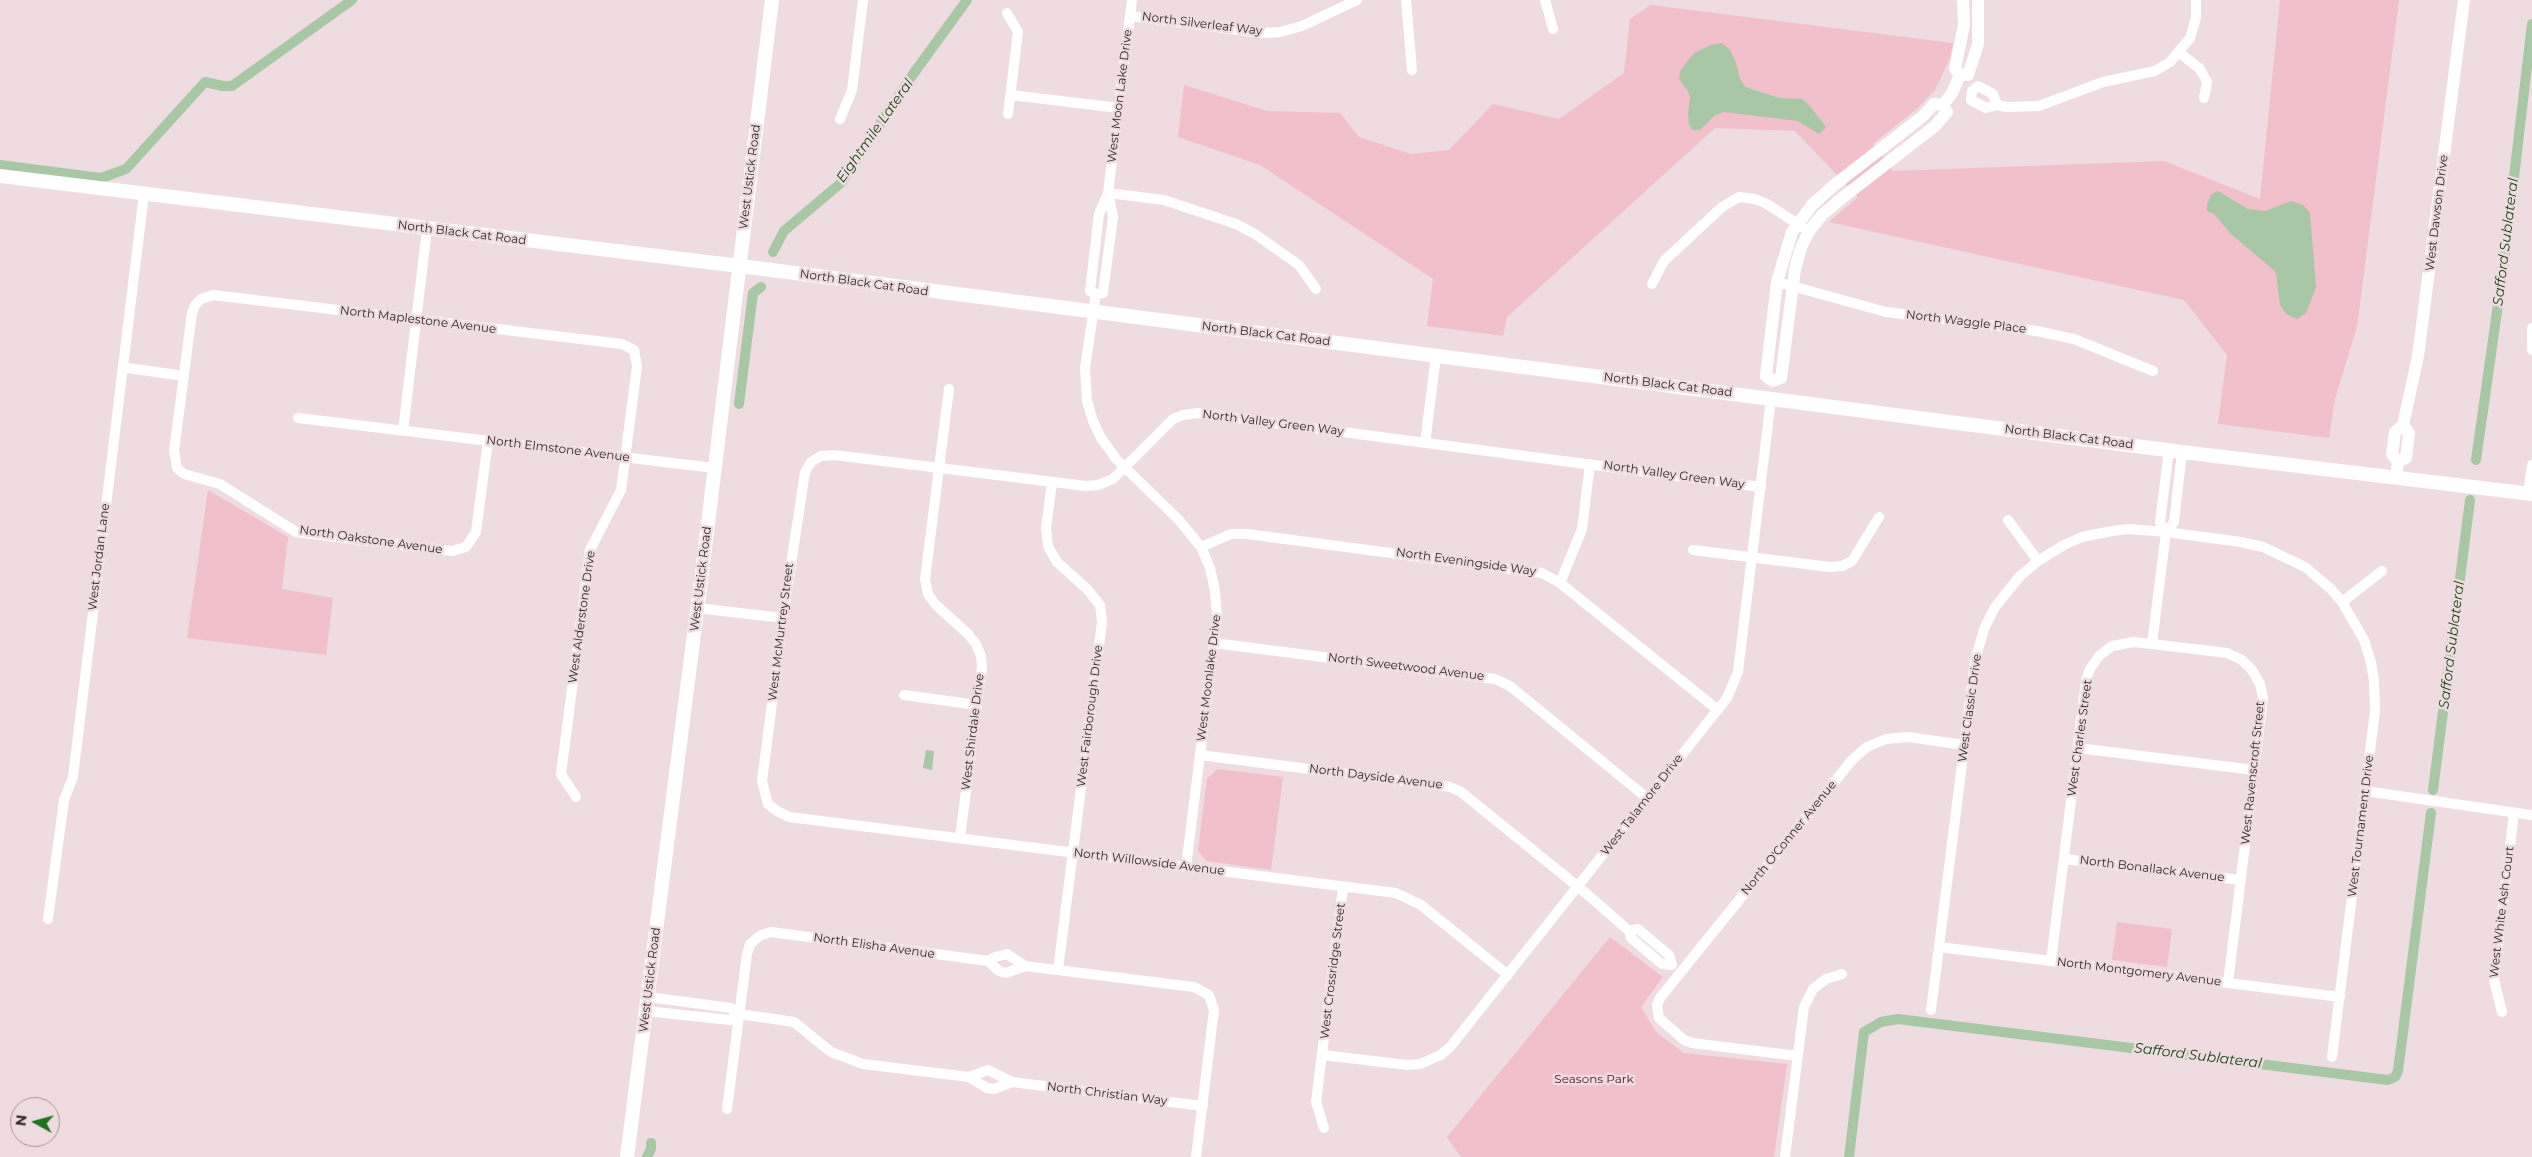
<!DOCTYPE html>
<html>
<head>
<meta charset="utf-8">
<style>
  body { margin:0 }
  #map { position:relative; width:2532px; height:1157px; overflow:hidden; background:#eedce0; font-family:Montserrat,sans-serif }
  canvas { display:block }
  .north { position:absolute; left:10px; top:1097px; width:50px; height:50px; box-sizing:border-box; background:#eedce0; border:1px solid #a29498; border-radius:50%; rotate:277deg; font-size:14px; font-weight:700; line-height:20px; text-align:center; color:#30292b }
  .north::after { content:''; display:block; margin:auto; width:18px; height:22px; background:#1e731e; clip-path:polygon(50% 0,100% 100%,50% 72%,0 100%) }
</style>
</head>
<body>
<div id="map">
<canvas width="2532" height="1157"></canvas>
<div class="north">N</div>
</div>
<script>
const c = document.querySelector('canvas').getContext('2d');
c.lineJoin = 'round';
function fill(path, color) {
  c.fillStyle = color;
  c.fill(path, 'evenodd');
}
function toPath(rows) {
  const path = new Path2D();
  for (const r of rows) {
    path.moveTo(r[0], r[1]);
    for (let i = 2; i < r.length; i += 2) path.lineTo(r[i], r[i + 1]);
  }
  return path;
}
function trace(path, color, width, dash) {
  c.strokeStyle = color;
  c.lineWidth = width;
  c.lineCap = dash ? 'butt' : 'round';
  c.setLineDash(dash || []);
  c.stroke(path);
}
function write(font, color, halo, rows, align = 'center') {
  c.font = font + ' Montserrat,sans-serif';
  c.lineWidth = 5;
  c.setLineDash([]);
  c.textBaseline = 'middle';
  c.strokeStyle = halo;
  c.fillStyle = color;
  for (const [text, x, y, turn = 0] of rows) {
    c.save();
    c.translate(x, y);
    c.rotate((+turn || 0) * Math.PI / 180);
    c.textAlign = isNaN(turn) ? turn : align;
    if (halo) c.strokeText(text, 0, 0);
    c.fillText(text, 0, 0);
    c.restore();
  }
}
const green = toPath([
  [2280,0,2399,0,2357,327,2335,399,2329,438,2218,424,2227,355,2184,300,1829,222,1858,197,1795,131,1715,128,1507,317,1503,336,1427,326,1433,279,1260,165,1178,137,1184,85,1267,111,1340,113,1359,137,1411,154,1449,150,1493,104,1559,119,1624,73,1630,19,1651,5,1953,43,1950,58,1935,90,1918,108,1873,144,1893,171,2164,161,2260,199],
  [208,490,288,537,282,589,333,598,326,655,187,638],
  [1218,769,1283,777,1271,870,1206,861,1198,851,1207,778],
  [2117,922,2172,929,2167,967,2112,960],
  [1610,937,1663,977,1641,1007,1656,1032,1684,1053,1787,1064,1774,1157,1461,1157,1447,1137]
]);
const water = toPath([
  [1722,43,1730,50,1735,60,1740,79,1745,87,1780,98,1802,99,1809,105,1826,127,1819,134,1798,121,1724,112,1715,115,1700,130,1692,130,1689,125,1688,114,1690,97,1688,91,1679,79,1680,71,1694,53,1711,45],
  [2218,191,2248,209,2265,211,2291,201,2303,205,2310,213,2316,287,2306,313,2297,319,2286,314,2280,305,2276,272,2231,234,2214,214,2207,211,2207,204,2211,195],
  [926,750,934,751,932,770,923,768]
]);
const canal = toPath([
  [0,165,101,178,126,169,205,82,223,86,232,86,352,0],
  [773,252,784,231,842,182,911,77,967,0],
  [739,404,753,293,761,287],
  [2476,460,2504,262,2532,24],
  [2433,790,2470,500],
  [647,1157,651,1149,651,1143],
  [1849,1157,1864,1032,1881,1022,1898,1019,2388,1080,2395,1077,2398,1071,2431,813]
]);
const minor = toPath([
  [1406,0,1412,70],
  [1545,0,1553,29],
  [1007,13,1018,32,1008,114],
  [1130,16,1262,33,1280,32,1302,26,1357,0],
  [2180,53,2200,69,2207,82,2204,98],
  [1978,86,1993,94,1997,105,1986,108,1971,100,1972,91,1978,86],
  [1011,95,1119,108],
  [1997,105,2006,107,2039,106,2103,82,2155,71,2170,62,2190,38,2196,18,2196,0],
  [840,119,852,90,863,0],
  [1108,193,1113,217,1103,293,1096,294,1090,291,1099,214,1108,193,1132,0],
  [1108,193,1164,200,1236,224,1255,234,1299,265,1316,289],
  [1777,282,1886,312,2037,331,2074,339,2153,371],
  [1652,284,1664,261,1722,207,1739,197,1755,199,1767,204,1804,228],
  [1096,294,1085,368,1087,401,1093,421,1101,438,1117,460,1178,519,1201,547,1210,568,1215,591,1217,616,1214,643,1186,867],
  [2532,328,2532,350],
  [128,368,184,376],
  [949,389,925,579,928,594,935,604,968,634,976,644,981,656,982,666,960,838],
  [298,418,714,468],
  [403,431,427,229],
  [488,441,476,532,466,547,452,551,296,532,220,484,184,474,177,468,174,451,192,313,195,305,201,299,213,295,622,344,634,350,637,366,621,490,590,550,561,774,576,797],
  [1425,443,1436,356],
  [1052,482,1046,528,1048,546,1057,562,1087,589,1100,605,1102,622,1058,970],
  [2528,493,2532,465],
  [2008,520,2038,561],
  [2166,532,2160,522,2169,450],
  [1201,547,1231,534,1247,534,1542,573,1560,583,1718,710],
  [1693,550,1830,567,1842,566,1852,561,1879,517],
  [1560,583,1582,529,1590,464],
  [2342,602,2382,571],
  [697,608,783,618],
  [1214,643,1495,679,1510,686,1647,798],
  [2152,644,2166,532,2174,522,2182,452],
  [904,695,977,705],
  [2078,748,2254,770],
  [1200,755,1450,787,1461,792,1587,894,1629,931,1631,938,1662,964,1672,965,1669,955,1638,929,1629,931],
  [2365,791,2532,815],
  [2064,859,2241,880],
  [48,919,64,800,73,777,144,194],
  [1939,947,2340,997],
  [988,961,995,957,1007,954,1025,966,1194,987,1209,995,1214,1010,1196,1157],
  [2051,961,2086,680,2090,669,2099,656,2112,646,2133,642,2152,644,2227,653,2242,660,2252,670,2260,684,2263,698,2228,983],
  [1508,975,1421,905,1396,893,789,817,777,811,768,804,762,781,783,618,805,472,811,462,821,456,834,455,1086,486,1098,485,1113,479,1173,419,1183,415,1198,413,1761,487],
  [1931,1010,1975,661,1984,629,1995,607,2020,576,2038,561,2064,545,2082,537,2112,531,2129,529,2166,532,2241,542,2263,547,2305,567,2331,589,2342,602,2364,640,2371,662,2374,681,2375,711,2332,1057],
  [646,1011,730,1020,739,1014,731,1008,648,997],
  [2502,1012,2494,980,2514,813],
  [739,1014,794,1022,831,1052,863,1064,969,1077,987,1088,994,1089,1012,1082],
  [1323,1055,1407,1065,1420,1064,1441,1055,1451,1046,1727,698,1738,672,1771,399],
  [1798,1056,1692,1043,1684,1040,1659,1018,1657,1005,1660,998,1852,760,1867,747,1886,739,1908,737,1964,745],
  [969,1077,988,1070,1012,1082,1203,1106],
  [727,1109,747,954,750,944,761,935,771,932,988,961,999,971,1006,973,1025,966],
  [1324,1128,1316,1102,1343,887],
  [1785,1157,1804,1007,1813,989,1826,979,1842,974]
]);
const tertiary = toPath([
  [1963,0,1964,25,1955,69,1960,75,1968,75,1978,44,1978,0],
  [1934,104,1943,105,1947,112,1935,126,1842,198,1822,215,1809,231,1801,248,1795,269,1781,378,1773,381,1766,376,1777,282,1792,232,1812,205,1833,186,1922,117,1934,104],
  [1943,105,1952,93,1960,75],
  [2403,425,2418,356,2464,0],
  [2396,477,2398,462,2392,454,2393,448,2395,432,2403,425,2409,433,2406,458,2398,462]
]);
const secondary = toPath([
  [0,176,756,268,2182,452,2532,494],
  [627,1157,704,556,772,0]
]);
const streetNames = [
  ["North Silverleaf Way",1202,24,7],
  ["West Moon Lake Drive",1120,96,-83],
  ["West Ustick Road",750,177,-83],
  ["West Dawson Drive",2437,213,-83],
  ["North Black Cat Road",462,233,7],
  ["North Black Cat Road",864,283,8],
  ["North Maplestone Avenue",418,320,7],
  ["North Waggle Place",1966,322,7],
  ["North Black Cat Road",1266,334,7],
  ["North Black Cat Road",1668,385,7],
  ["North Valley Green Way",1273,423,7],
  ["North Black Cat Road",2069,437,7],
  ["North Elmstone Avenue",558,449,7],
  ["North Valley Green Way",1674,475,8],
  ["North Oakstone Avenue",371,540,8],
  ["West Jordan Lane",99,557,-83],
  ["North Eveningside Way",1466,562,8],
  ["West Ustick Road",701,579,-83],
  ["West Alderstone Drive",582,617,-82],
  ["West McMurtrey Street",781,632,-83],
  ["North Sweetwood Avenue",1406,667,7],
  ["West Moonlake Drive",1209,678,-83],
  ["West Classic Drive",1970,708,-82],
  ["West Fairborough Drive",1090,716,-83],
  ["West Shirdale Drive",973,732,-83],
  ["West Charles Street",2080,738,-82],
  ["West Ravenscroft Street",2253,773,-84],
  ["North Dayside Avenue",1376,777,7],
  ["West Talamore Drive",1642,805,-52],
  ["West Tournament Drive",2361,826,-83],
  ["North O'Conner Avenue",1789,838,-51],
  ["North Willowside Avenue",1149,862,7],
  ["North Bonallack Avenue",2152,869,7],
  ["West White Ash Court",2502,912,-83],
  ["North Elisha Avenue",874,946,8],
  ["West Crossridge Street",1333,971,-83],
  ["North Montgomery Avenue",2139,972,7],
  ["West Ustick Road",650,980,-83],
  ["North Christian Way",1107,1094,7]
];
const parkNames = [
  ["Seasons Park",1594,1079]
];
const waterNames = [
  ["Eightmile Lateral",875,131,-55],
  ["Safford Sublateral",2506,242,-83],
  ["Safford Sublateral",2452,645,-83],
  ["Safford Sublateral",2198,1056,7]
];
fill(green, '#f1c0cb');
fill(water, '#a7c7a5');
trace(canal, '#a7c7a5', 10);
trace(minor, '#fff', 10);
trace(tertiary, '#fff', 12);
trace(secondary, '#fff', 14);
write('12px', '#30292b', '#eedce0', streetNames);
write('12px', '#4f1529', '#eedce0', parkNames);
write('italic 14px', '#174416', '#eedce0', waterNames);
</script>
</body>
</html>
